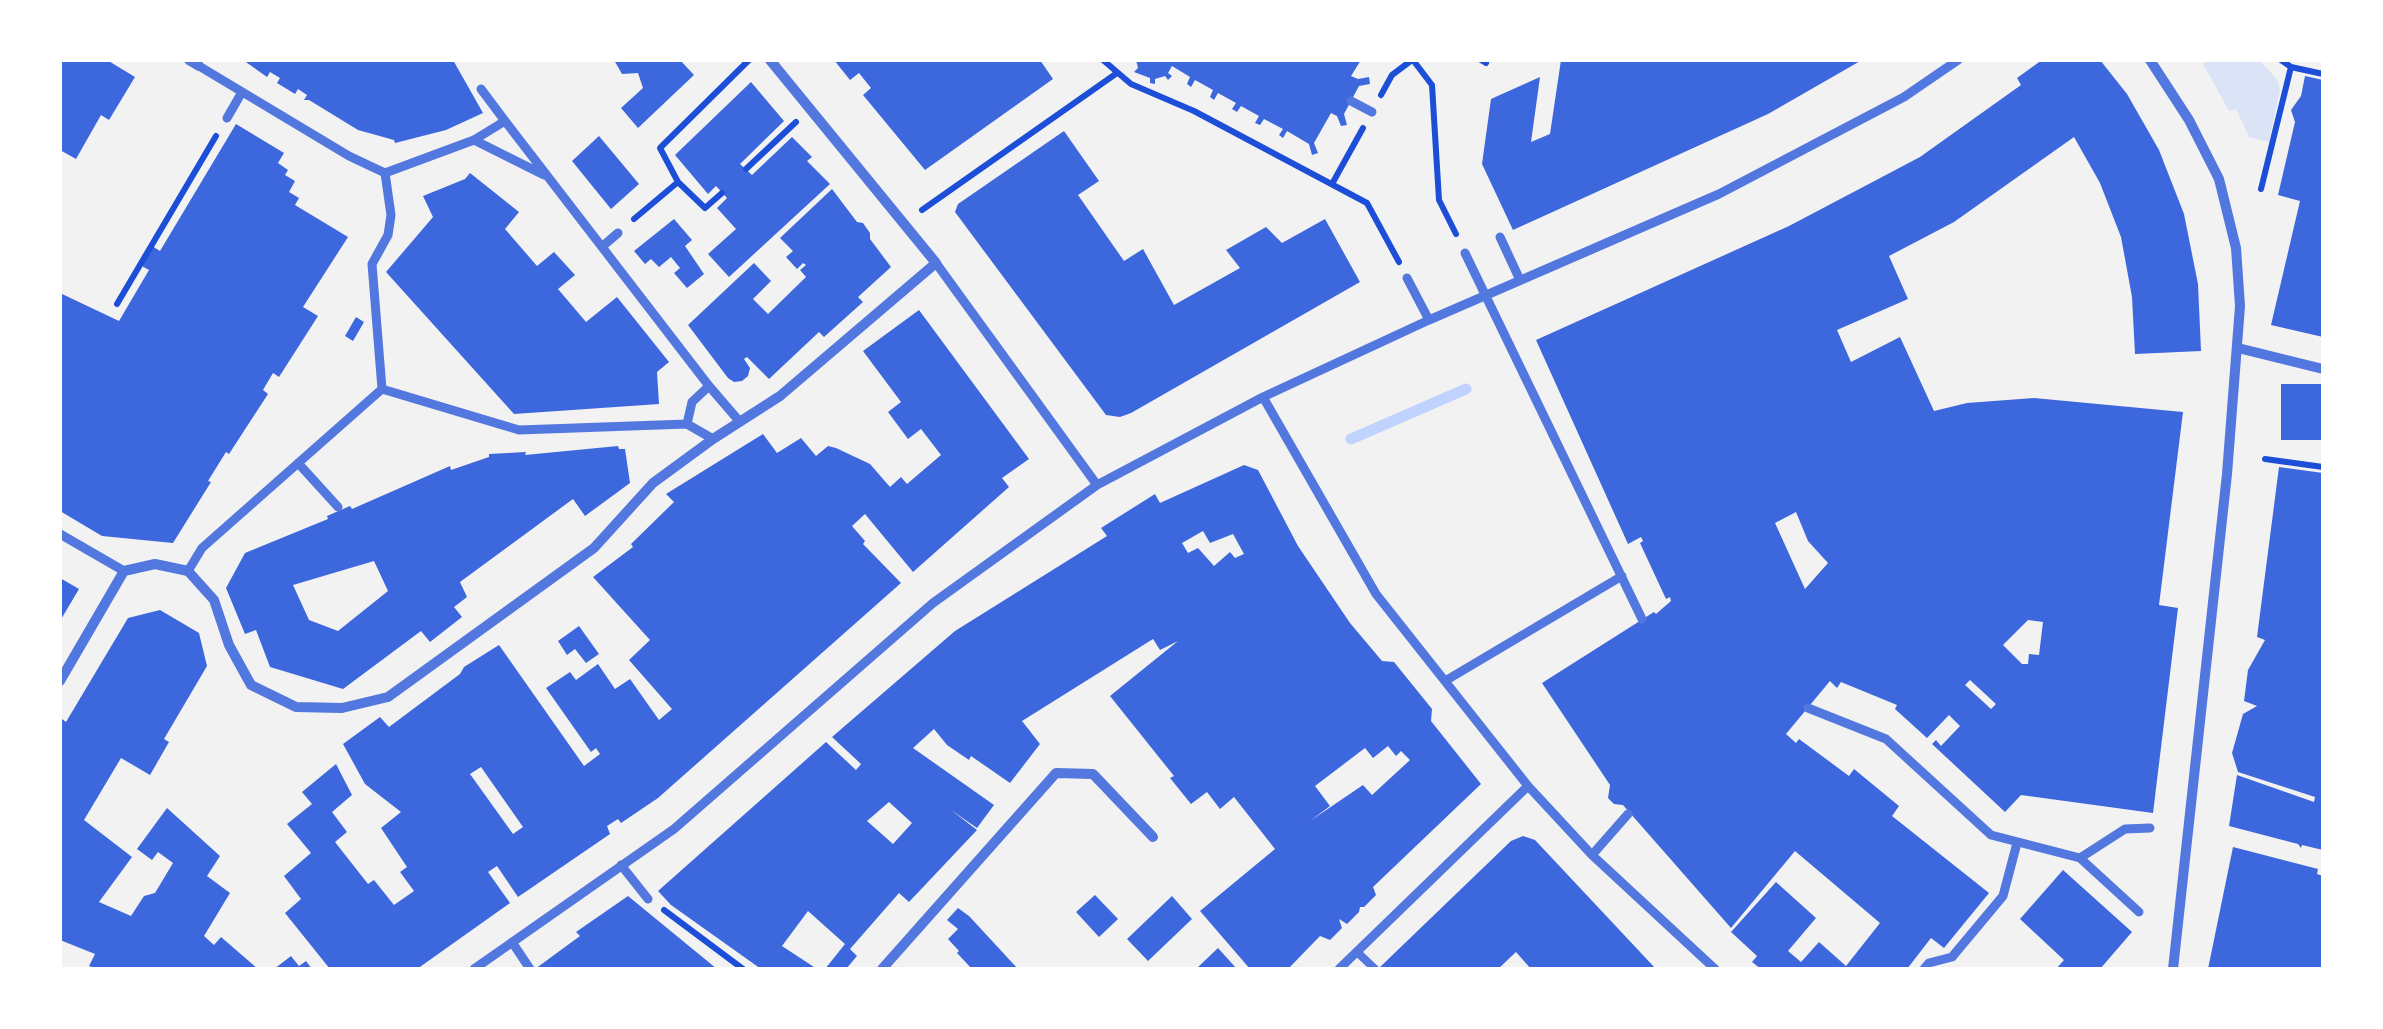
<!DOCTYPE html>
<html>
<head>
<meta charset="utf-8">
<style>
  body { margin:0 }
  #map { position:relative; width:2383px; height:1029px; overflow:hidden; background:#f2f2f2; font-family:Manrope,sans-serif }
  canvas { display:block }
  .frame { position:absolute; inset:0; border:62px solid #fff; pointer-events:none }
</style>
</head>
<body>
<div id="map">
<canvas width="2383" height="1029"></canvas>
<div class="frame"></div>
</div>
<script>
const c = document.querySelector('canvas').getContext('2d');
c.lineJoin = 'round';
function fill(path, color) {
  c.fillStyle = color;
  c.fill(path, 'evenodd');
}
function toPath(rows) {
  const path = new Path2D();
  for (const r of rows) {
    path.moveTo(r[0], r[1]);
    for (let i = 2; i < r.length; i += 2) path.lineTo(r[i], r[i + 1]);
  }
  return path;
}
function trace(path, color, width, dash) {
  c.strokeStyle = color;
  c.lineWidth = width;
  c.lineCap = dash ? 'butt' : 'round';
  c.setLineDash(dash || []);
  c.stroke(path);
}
const green = toPath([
  [2207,60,2259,60,2277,79,2280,90,2269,142,2249,137,2236,109,2229,111,2203,64]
]);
const stream = toPath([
  [1351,439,1466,389]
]);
const building = toPath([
  [60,60,107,60,135,77,109,120,101,115,76,159,60,150],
  [243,60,453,60,483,113,446,130,395,143,394,140,358,130,309,100,304,100,307,95,298,89,295,94,277,83,280,78,270,72,267,77],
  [614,60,680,60,694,75,638,128,621,108,643,88,638,73,622,74],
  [834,60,1040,60,1053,79,925,170,863,95,871,88,859,73,850,80],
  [1136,60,1361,60,1351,76,1358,79,1369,77,1370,84,1359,86,1344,114,1347,125,1341,126,1337,116,1331,113,1314,143,1318,153,1312,155,1309,144,1287,131,1283,138,1279,135,1283,129,1264,119,1260,125,1255,123,1259,116,1241,106,1237,112,1232,109,1236,103,1218,93,1214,100,1210,97,1213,90,1195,80,1191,87,1187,84,1190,77,1172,66,1168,73,1172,76,1168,80,1165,76,1155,79,1155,84,1150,83,1150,78,1134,72,1138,68],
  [1561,60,1862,60,1768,114,1513,230,1482,164,1491,99,1540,77,1531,142,1550,134],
  [2042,60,2100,60,2127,94,2159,150,2184,214,2198,284,2201,351,2135,354,2132,297,2121,237,2100,183,2074,137,1954,222,1889,256,1908,299,1837,330,1851,362,1900,337,1934,411,1967,403,2034,398,2183,412,2159,605,2178,608,2153,813,2021,795,2005,812,1932,744,1936,740,1941,746,1960,726,1949,715,1927,738,1895,709,1897,705,1841,682,1837,688,1830,681,1786,734,1796,743,1799,739,1849,776,1854,769,1899,806,1892,816,1989,893,1944,948,1931,938,1907,969,1761,969,1752,962,1757,956,1731,932,1776,882,1816,918,1788,951,1801,962,1819,942,1846,966,1880,923,1795,851,1731,928,1623,805,1614,804,1608,798,1610,785,1542,683,1654,612,1656,614,1671,601,1670,597,1666,599,1640,543,1643,541,1641,537,1628,544,1536,340,1789,226,1920,157,2021,85,2017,78],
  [1796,512,1808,541,1828,563,1805,589,1775,523],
  [2028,620,2043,622,2039,655,2029,654,2028,664,2022,664,2003,645],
  [1970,680,1996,704,1991,709,1965,685],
  [2305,76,2323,80,2323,337,2271,325,2300,201,2278,195,2295,122,2291,110,2301,96],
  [751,82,784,121,740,164,752,175,792,137,812,157,807,161,830,184,729,277,708,254,736,229,717,208,727,198,716,186,708,194,675,155],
  [236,124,284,153,278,163,288,170,285,175,295,181,289,192,299,198,295,205,348,237,303,307,318,316,279,377,273,373,263,390,268,394,229,454,226,452,208,481,211,482,173,543,102,536,60,511,60,293,119,321,149,270,140,265,152,246,160,251],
  [1064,131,1099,181,1078,195,1124,261,1143,249,1174,305,1240,268,1226,250,1266,227,1282,243,1325,219,1360,282,1131,413,1120,417,1106,415,955,212,958,204],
  [599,136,639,184,611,209,572,161],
  [470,173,519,212,505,229,537,266,554,252,575,275,558,289,586,322,617,297,669,362,657,372,659,404,514,414,386,272,433,217,423,196,465,179],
  [832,189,857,222,863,223,870,233,870,239,891,267,858,297,863,302,824,337,819,332,769,379,747,357,744,359,750,368,748,376,742,381,734,382,728,378,688,325,754,263,771,281,753,299,768,314,806,277,800,270,806,265,803,263,797,269,786,257,793,251,780,238],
  [674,219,692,240,685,246,704,274,687,288,674,273,680,268,671,257,659,267,651,259,645,264,634,251],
  [919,310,1029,459,1002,478,1009,487,913,572,865,514,852,526,865,541,863,544,901,583,658,798,621,823,618,819,607,826,610,834,518,897,497,866,488,872,510,903,417,969,330,969,285,913,301,899,284,876,311,853,287,824,312,804,302,792,336,764,352,795,332,812,347,832,335,842,368,884,374,880,394,905,414,891,400,872,407,867,381,828,401,812,365,784,343,744,380,717,389,727,460,674,464,667,499,645,584,766,600,754,596,748,591,752,546,688,570,672,576,680,598,664,615,689,630,679,659,720,672,709,629,660,650,640,593,577,633,547,631,544,674,502,666,494,763,434,777,453,801,438,816,456,828,446,836,448,870,464,890,487,901,477,907,484,941,455,921,429,908,439,888,412,901,402,863,351],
  [481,767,523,827,513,834,470,774],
  [356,317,364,322,353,341,345,336],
  [2281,384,2323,384,2323,440,2281,440],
  [618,446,619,449,625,449,630,483,585,516,573,499,460,582,467,597,454,607,462,617,430,642,421,631,343,689,270,667,256,630,245,634,226,588,245,553,328,519,327,516,350,506,352,509,450,466,451,470,489,457,489,454,526,452,525,455],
  [374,561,388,591,338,631,309,620,293,585],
  [1244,465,1258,470,1298,546,1350,623,1382,661,1394,662,1432,709,1431,721,1481,784,1373,887,1376,895,1364,907,1360,907,1359,912,1347,924,1339,919,1342,928,1330,940,1320,936,1288,969,1250,969,1200,911,1275,849,1234,797,1220,809,1207,792,1191,804,1170,778,1174,776,1110,696,1178,641,1160,650,1153,639,1022,721,1040,744,1010,783,971,756,969,760,947,745,934,729,913,748,994,805,977,828,951,810,977,830,909,902,899,893,850,949,857,956,846,969,825,969,845,944,808,911,782,946,817,969,761,969,671,905,658,891,826,742,856,770,861,764,832,737,955,631,1107,536,1101,528,1155,494,1160,503],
  [1203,531,1210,543,1233,534,1244,554,1235,558,1230,552,1214,566,1198,548,1188,553,1182,543],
  [1388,746,1396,756,1401,751,1410,760,1372,795,1363,785,1310,821,1330,806,1315,786,1365,748,1373,758],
  [889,802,912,823,893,844,867,821],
  [2279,467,2323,473,2323,850,2302,845,2301,848,2298,844,2229,826,2237,775,2314,802,2315,797,2238,772,2232,753,2243,714,2257,706,2244,701,2248,670,2265,640,2257,637],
  [60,578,79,589,60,621],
  [160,610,199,633,207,666,164,739,169,742,150,775,121,758,84,820,132,857,99,902,131,916,144,896,155,893,173,863,158,852,152,860,137,849,167,808,220,856,207,876,230,893,204,936,214,945,221,937,258,969,96,969,89,966,95,954,60,940,60,723,62,719,66,722,128,618],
  [579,626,599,654,586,663,575,649,567,655,558,641],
  [1523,836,1535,840,1656,969,1531,969,1516,952,1498,969,1378,969,1511,841],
  [2233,847,2318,869,2317,874,2323,876,2323,969,2208,969],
  [2063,870,2132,932,2100,969,2056,969,2064,960,2020,919],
  [1095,895,1118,919,1099,937,1076,912],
  [628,896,717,969,535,969,580,936,576,932],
  [1172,896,1192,919,1148,961,1127,939],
  [958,908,969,916,1018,969,972,969,957,953,959,951,948,939,958,929,947,920],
  [1218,948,1237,969,1196,969],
  [291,956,299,966,306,961,312,969,274,969]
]);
const path = toPath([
  [1103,60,1131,84,1194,111,1367,203,1399,262],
  [1413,60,1432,85,1439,200,1456,234],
  [1481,60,1486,63],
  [2281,60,2291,67,2323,74],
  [1381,95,1392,75,1412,60],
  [746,169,796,122],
  [678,182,705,208,722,193],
  [1332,184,1363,128],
  [2261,189,2291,67],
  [922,210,1117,73],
  [634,219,678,182,660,148,749,60],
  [117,304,216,136],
  [2265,459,2323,467],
  [664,910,743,969]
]);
const service = toPath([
  [1357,952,1375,969]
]);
const pedestrian = toPath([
  [199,66,349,156,385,173],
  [481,89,505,121],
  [1351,101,1372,112],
  [227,118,242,92],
  [474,140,544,175],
  [1500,237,1520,280],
  [604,245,618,233],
  [1465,253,1642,619],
  [936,263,1097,485],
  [1407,278,1429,320],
  [382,389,372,264,388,235,391,215,385,173,474,140,505,121,709,386,740,422],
  [382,389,519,430,687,424,713,439],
  [1263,397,1376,594,1528,786,1592,855,1715,969],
  [687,424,692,402,709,386],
  [298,463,338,507],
  [60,534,124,571],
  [188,571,202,548,382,389],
  [1445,681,1622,576],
  [1808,708,1886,739,1991,835,2080,858,2139,912],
  [1592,855,1628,814],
  [2080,858,2125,829,2150,828],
  [621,865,648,899],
  [512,942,530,969],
  [474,969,674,829,933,603,1097,485,1263,397,1429,320,1719,194,1904,97,1958,60],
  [1339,969,1528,786],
  [1924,969,1929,963,1952,957,2003,896,2017,843]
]);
const minor = toPath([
  [189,60,199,66],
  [2150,60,2189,120,2219,179,2236,248,2240,306,2227,474,2173,969],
  [2238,348,2323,369],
  [60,681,124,571,155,564,188,571,214,600,229,645,251,685,296,707,342,708,388,697,594,548,653,483,713,439,780,396,936,263,770,60],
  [882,969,1056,773,1093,774,1153,837]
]);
fill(green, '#dbe4f7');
trace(stream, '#bfd3fe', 11);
fill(building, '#3d67dc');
trace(path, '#1d4ed8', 6);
trace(service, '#5277de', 8);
trace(pedestrian, '#5277de', 9);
trace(minor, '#5277de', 10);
</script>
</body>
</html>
